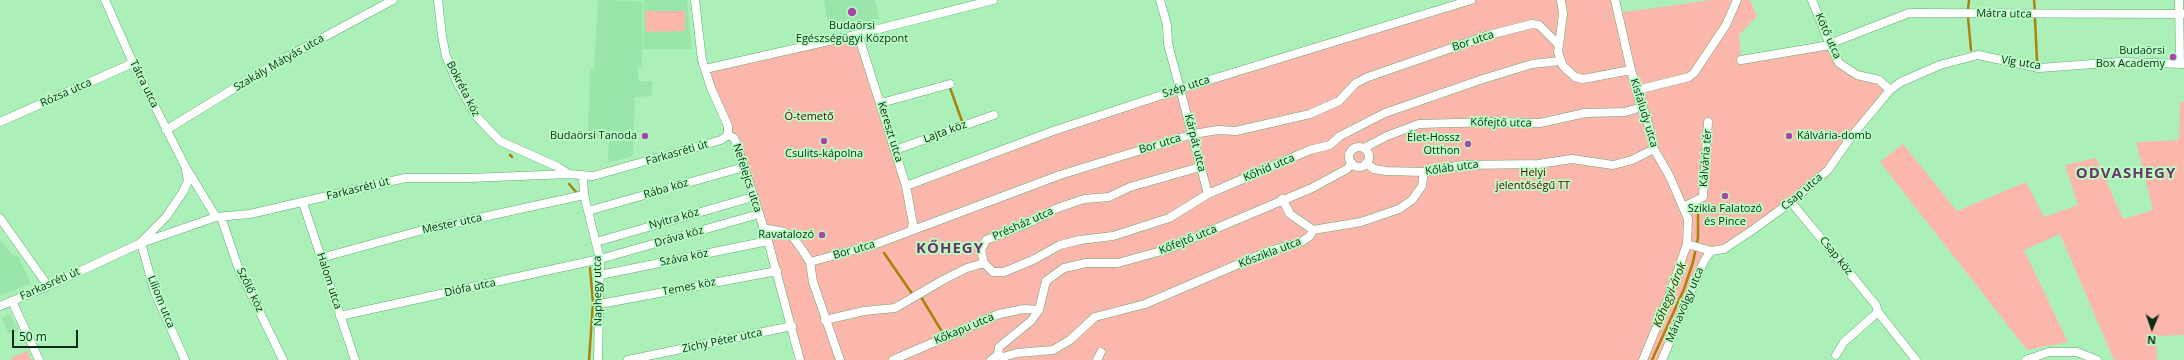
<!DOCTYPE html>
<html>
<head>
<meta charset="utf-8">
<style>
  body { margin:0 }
  #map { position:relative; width:2184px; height:360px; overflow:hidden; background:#abf0b9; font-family:"Open Sans",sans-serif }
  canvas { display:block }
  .north { position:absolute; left:2132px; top:308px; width:40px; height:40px; -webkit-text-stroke:3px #b8fec5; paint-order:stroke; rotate:182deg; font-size:11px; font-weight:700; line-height:16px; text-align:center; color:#0f2a16 }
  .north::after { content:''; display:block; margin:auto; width:14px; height:18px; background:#0f2a16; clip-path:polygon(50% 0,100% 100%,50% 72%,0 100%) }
  .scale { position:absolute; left:12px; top:330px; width:66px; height:18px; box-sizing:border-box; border:2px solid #0f2a16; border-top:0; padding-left:5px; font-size:12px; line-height:14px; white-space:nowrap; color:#0f2a16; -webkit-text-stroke:3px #b8fec5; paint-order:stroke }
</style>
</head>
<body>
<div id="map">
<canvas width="2184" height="360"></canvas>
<div class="north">N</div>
<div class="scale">50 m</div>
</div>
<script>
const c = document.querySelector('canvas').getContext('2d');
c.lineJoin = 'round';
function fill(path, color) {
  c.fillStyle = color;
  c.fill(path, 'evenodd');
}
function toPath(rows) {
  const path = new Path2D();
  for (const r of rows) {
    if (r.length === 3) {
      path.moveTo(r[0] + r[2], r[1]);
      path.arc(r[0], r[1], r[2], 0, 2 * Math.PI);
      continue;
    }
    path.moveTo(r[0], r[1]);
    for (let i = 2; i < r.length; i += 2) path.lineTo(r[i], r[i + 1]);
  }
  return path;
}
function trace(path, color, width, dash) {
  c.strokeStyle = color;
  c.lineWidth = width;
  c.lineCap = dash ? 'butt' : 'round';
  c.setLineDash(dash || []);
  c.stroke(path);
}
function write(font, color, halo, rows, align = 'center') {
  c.font = font + ' "Open Sans",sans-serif';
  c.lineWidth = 3.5;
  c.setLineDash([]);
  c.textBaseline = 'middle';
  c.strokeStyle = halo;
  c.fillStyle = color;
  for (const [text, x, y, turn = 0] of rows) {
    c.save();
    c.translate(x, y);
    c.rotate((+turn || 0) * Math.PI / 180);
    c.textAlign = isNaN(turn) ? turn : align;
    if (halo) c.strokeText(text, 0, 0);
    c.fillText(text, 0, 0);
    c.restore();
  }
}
const built = toPath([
  [598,0,643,1,642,68,638,68,638,81,652,81,652,96,635,97,633,156,608,163,609,138,588,138,590,69,594,68],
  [644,0,687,0,692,49,643,49],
  [824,0,875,0,879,19,829,30],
  [0,240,14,256,17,255,31,283,0,296],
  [10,314,18,330,9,334,2,318]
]);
const green = toPath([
  [1471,0,1615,0,1617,13,1711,0,1750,0,1757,16,1739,35,1741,60,1830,45,1848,70,1879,80,1890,90,1836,159,1754,229,1711,251,1662,360,800,360,736,142,705,69,858,34,907,186,1023,142],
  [645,11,685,11,685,31,646,32],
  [2180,101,2184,102,2184,335,2156,336,2157,360,2115,360,2113,358,2060,234,2024,250,2068,342,2027,350,1880,162,1903,144,1957,211,2026,182,2044,217,2078,205,2065,165,2096,158,2123,219,2153,210,2136,142,2179,140],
  [27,351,31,360,12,360,11,358]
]);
const stream = toPath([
  [2034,0,2035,11],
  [1968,10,1969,0],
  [1968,17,1971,50],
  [2035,19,2037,61],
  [949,85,963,124],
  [510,155,512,157],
  [569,184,576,192],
  [884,253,913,295],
  [921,297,944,335],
  [589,360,593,303,590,268],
  [1652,360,1684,289,1693,262,1698,238,1698,210]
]);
const minor = toPath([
  [105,0,133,63,185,166,216,217],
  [438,0,442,36,446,56,456,80,476,116,500,141,558,167,569,174],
  [695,0,702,60,711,88,728,126,728,135],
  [1160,0,1167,25,1168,44,1208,194],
  [1561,0,1563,14,1558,52,1563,66,1575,77,1583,79,1631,70],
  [1615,0,1631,70,1642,107,1646,115,1654,149,1670,177,1688,219,1687,244,1668,299,1643,360],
  [1812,0,1830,45,1839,63,1857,75,1879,80,1890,90],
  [2179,0,2180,64],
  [858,34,906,186,913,224,911,230],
  [1829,44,1909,13,2184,14],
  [1741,60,1830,45],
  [705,69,851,36,993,0],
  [1637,90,1689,77,1694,73,1726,25,1737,0],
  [881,103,950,84],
  [0,122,133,63],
  [166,130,274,64,393,0],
  [728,135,734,138,736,142,768,241,800,360],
  [1359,157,10],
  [1364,148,1387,136,1419,124,1493,122,1540,123,1585,113,1625,112,1642,107],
  [895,150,994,115],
  [1366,163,1374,169,1386,171,1424,172,1462,165,1538,164,1572,159,1613,165,1632,160,1654,149],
  [583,177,584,195,600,259,598,360],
  [906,186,1053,131,1180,89,1471,0],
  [1282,199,1290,214,1313,230],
  [1791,202,1876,305,1878,312,1916,360],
  [303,203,355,360],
  [1683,207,1703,197,1708,122],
  [588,211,744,167],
  [221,217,238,267,283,360],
  [0,218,48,286],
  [763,228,784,232,793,237,803,251,810,262,813,282,840,360],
  [142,241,166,217,183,192,188,181,186,171],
  [596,242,753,197],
  [141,243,155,293,185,360],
  [1687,244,1711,251,1724,249,1754,229,1791,202,1828,170,1851,137,1890,90,1901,82,1940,65,1978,55,2039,68,2120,62,2184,64],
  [321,258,419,231,584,195],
  [810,262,876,244,1060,175,1193,134,1218,130,1236,131,1310,114,1339,101,1356,83,1368,77,1489,35,1532,24,1539,25,1558,44],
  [984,263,993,272,1004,272,1033,260,1060,245,1080,240,1113,236,1169,218,1208,194,1310,150,1330,145,1340,136,1385,113,1483,79,1532,64,1560,61],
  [600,275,768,241],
  [12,301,39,360],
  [600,304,777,271],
  [0,306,48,286,141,243,216,217,250,214,405,178,470,178,569,174,593,176,721,140,728,135],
  [340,316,600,259,759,214],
  [825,320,864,311,895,308,943,280,967,268,984,263,981,250,986,240,1033,221,1055,209,1084,199,1109,197,1130,187,1200,167],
  [998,355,999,347,1031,321,1039,310,1046,281,1064,268,1086,263,1118,263,1165,250,1312,188,1347,169,1352,163],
  [1836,355,1844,342,1878,312],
  [628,360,792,326],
  [893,360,999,314,1024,309,1039,310],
  [991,360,998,355,1003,357,1017,353,1053,350,1070,340,1095,317,1145,304,1269,251,1301,242,1310,236,1313,230,1361,222,1399,209,1412,200,1422,186,1424,172],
  [1097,360,1101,352],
  [1662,360,1704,261,1711,251],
  [2026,360,2049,352,2077,352,2097,360]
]);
const markers = [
  [852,12,5,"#ad45a7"],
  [2173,57,4,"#ad45a7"],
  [645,136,4,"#ad45a7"],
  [1789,136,4,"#ad45a7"],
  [824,141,4,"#ad45a7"],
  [1468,144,4,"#ad45a7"],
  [1725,196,4,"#ad45a7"],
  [822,235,4,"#ad45a7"]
];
const streetNames = [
  ["Mátra utca",2004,14,1],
  ["Kötő utca",1828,36,66],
  ["Bor utca",1473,41,-18],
  ["Szakály Mátyás utca",279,63,-30],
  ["Víg utca",2021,63,9],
  ["Tátra utca",144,84,64],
  ["Szép utca",1186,87,-18],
  ["Bokréta köz",463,89,63],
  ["Rózsa utca",66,93,-24],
  ["Kisfaludy utca",1644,113,73],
  ["Kőfejtő utca",1501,123,1],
  ["Kereszt utca",890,132,73],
  ["Lajta köz",945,132,-20],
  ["Kárpát utca",1195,143,76],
  ["Bor utca",1160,144,-17],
  ["Farkasréti út",677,153,-16],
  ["Kálvária tér",1706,158,-86],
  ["Kőhíd utca",1269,168,-23],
  ["Kőláb utca",1452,168,-8],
  ["Nefelejcs utca",747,178,72],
  ["Farkasréti út",358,189,-14],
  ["Rába köz",666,189,-16],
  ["Csap utca",1802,192,-40],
  ["Nyitra köz",674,219,-16],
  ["Mester utca",452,224,-12],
  ["Présház utca",1023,224,-24],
  ["Dráva köz",679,237,-16],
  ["Kőfejtő utca",1188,240,-22],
  ["Bor utca",854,250,-16],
  ["Kőszikla utca",1270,253,-21],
  ["Csap köz",1836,256,51],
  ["Száva köz",684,258,-11],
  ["Halom utca",329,281,72],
  ["Farkasréti út",50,284,-24],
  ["Temes köz",689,287,-11],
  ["Diófa utca",470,288,-12],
  ["Szőlő köz",250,290,64],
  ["Naphegy utca",598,291,-91],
  ["Liliom utca",161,302,68],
  ["Máriavölgy utca",1685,305,-67],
  ["Kőkapu utca",964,329,-23],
  ["Zichy Péter utca",722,341,-12]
];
const poiNames = [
  ["Budaörsi",852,26,"center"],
  ["Egészségügyi Központ",852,39,"center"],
  ["Budaörsi",2165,51],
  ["Box Academy",2165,64],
  ["Budaörsi Tanoda",637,136],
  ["Kálvária-domb",1797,136,"left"],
  ["Élet-Hossz",1460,138],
  ["Otthon",1460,151],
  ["Csulits-kápolna",824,154,"center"],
  ["Szikla Falatozó",1725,209,"center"],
  ["és Pince",1725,222,"center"],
  ["Ravatalozó",814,235]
];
const parkNames = [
  ["Ó-temető",809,117],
  ["Helyi",1533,173],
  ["jelentőségű TT",1533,186]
];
const waterNames = [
  ["Kőhegyi-árok",1670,295,-68]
];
const districtNames = [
  ["ODVASHEGY",2126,174],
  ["KŐHEGY",950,249]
];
fill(built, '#9ae5aa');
fill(green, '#fbb7ab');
trace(stream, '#a6840a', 2.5);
trace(minor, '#66a874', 9);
trace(minor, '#fff', 8);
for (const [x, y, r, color] of markers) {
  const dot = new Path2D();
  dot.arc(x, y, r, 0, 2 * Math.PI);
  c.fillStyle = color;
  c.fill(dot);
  trace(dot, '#b8fec5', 1.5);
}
write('11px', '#0f2a16', '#b8fec5', streetNames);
write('11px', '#0f2a16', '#b8fec5', poiNames, 'right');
write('11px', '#5e0000', '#b8fec5', parkNames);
write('italic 12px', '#3d2f01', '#b8fec5', waterNames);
c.letterSpacing = '1px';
write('bold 15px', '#6a3666', '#b8fec5', districtNames);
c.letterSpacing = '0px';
</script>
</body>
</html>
